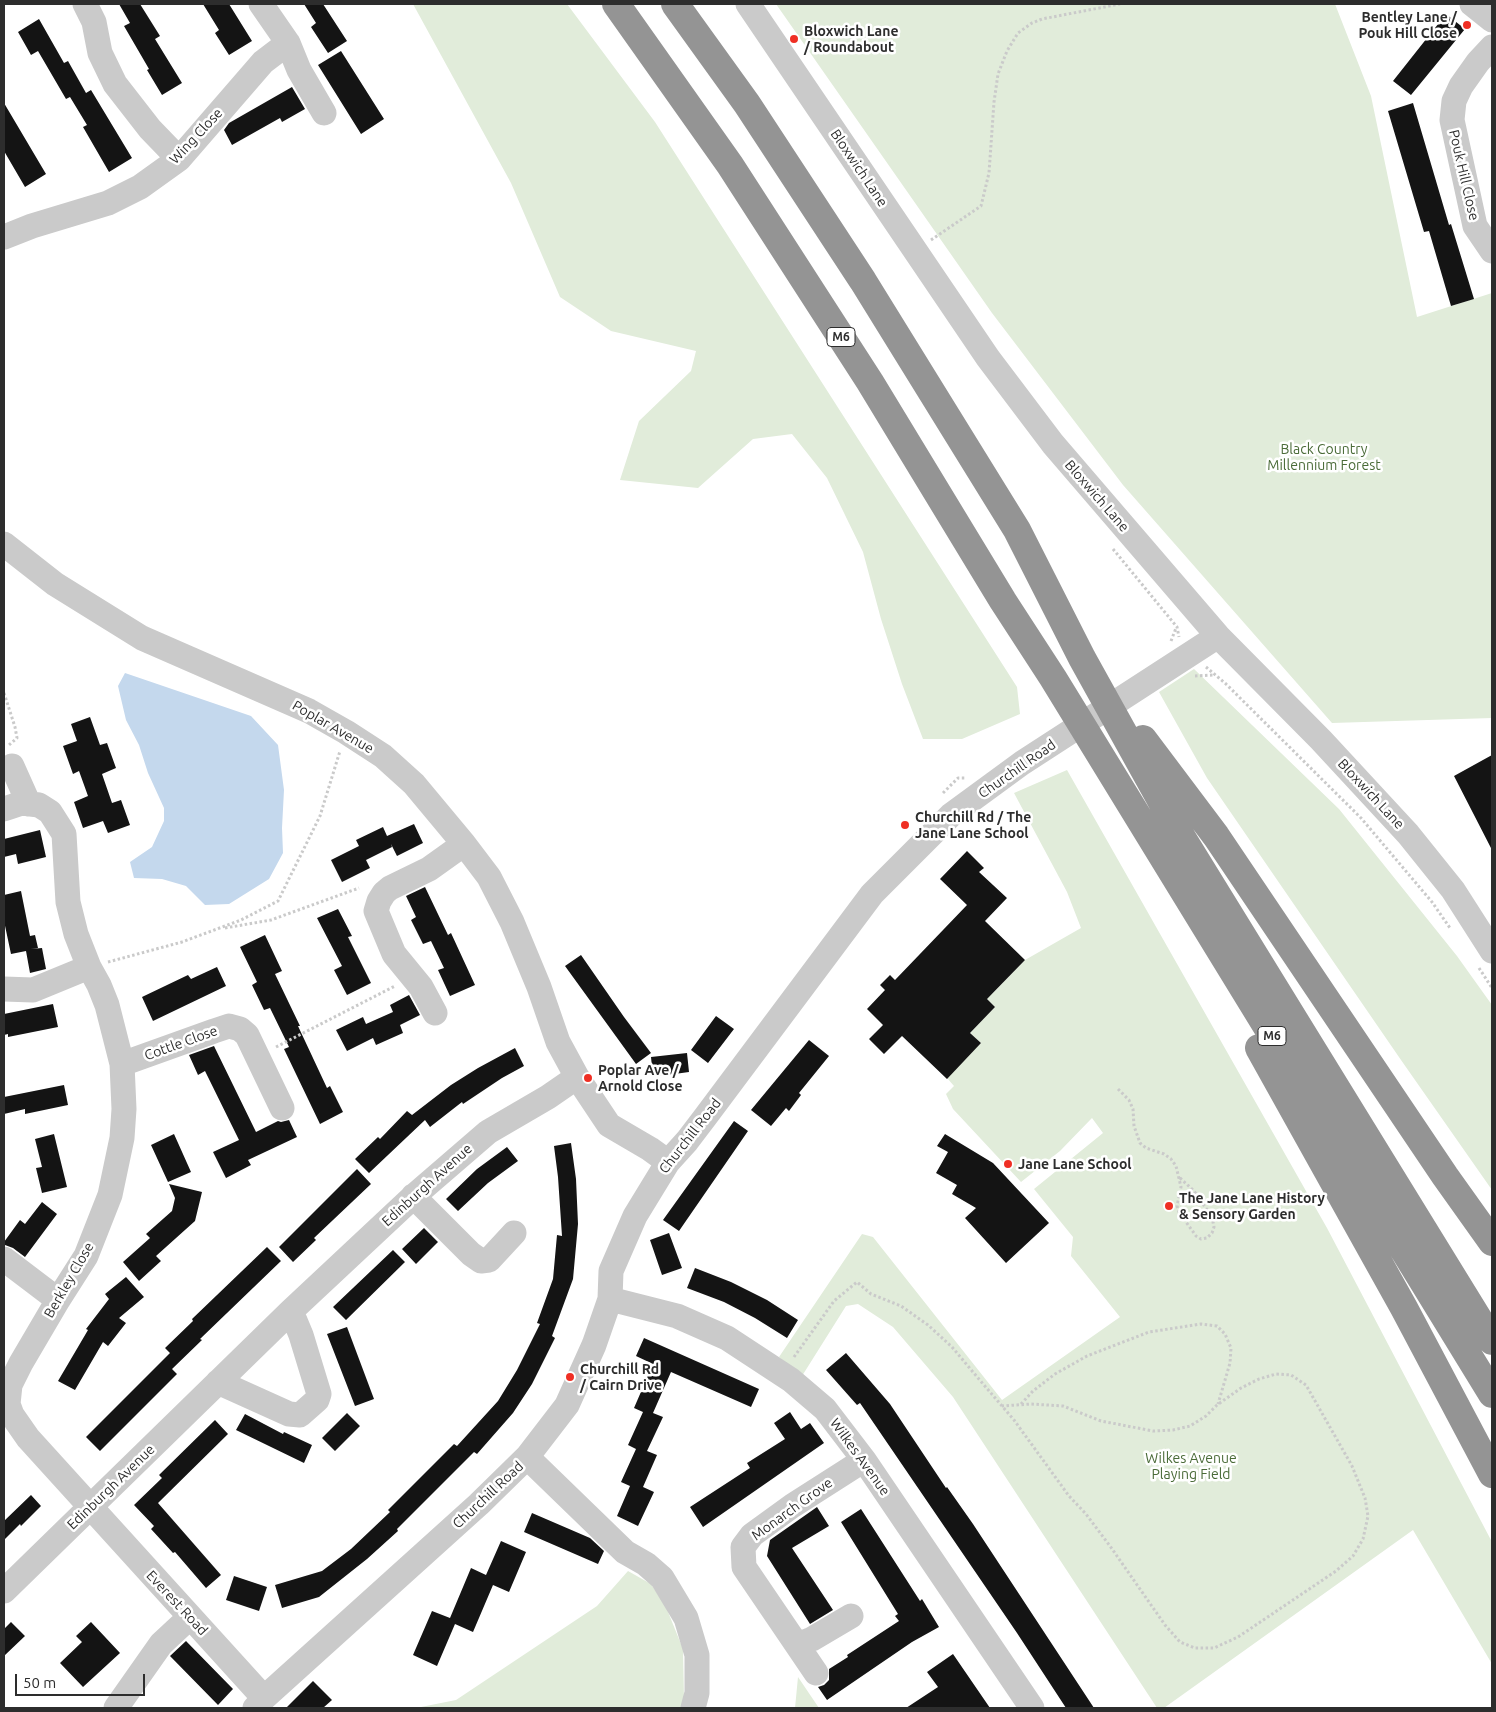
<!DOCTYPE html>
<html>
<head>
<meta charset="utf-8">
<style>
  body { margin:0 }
  #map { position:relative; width:1496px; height:1712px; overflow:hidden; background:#fff; font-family:Ubuntu,sans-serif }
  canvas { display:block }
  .frame { position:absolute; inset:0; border:5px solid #2d2d2d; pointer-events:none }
  .scale { position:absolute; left:15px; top:1674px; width:130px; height:22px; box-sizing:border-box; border:2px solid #2d2d2d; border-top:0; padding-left:6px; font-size:15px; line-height:18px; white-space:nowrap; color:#2d2d2d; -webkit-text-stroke:4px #fff; paint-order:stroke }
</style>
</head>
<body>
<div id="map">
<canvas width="1496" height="1712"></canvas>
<div class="frame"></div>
<div class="scale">50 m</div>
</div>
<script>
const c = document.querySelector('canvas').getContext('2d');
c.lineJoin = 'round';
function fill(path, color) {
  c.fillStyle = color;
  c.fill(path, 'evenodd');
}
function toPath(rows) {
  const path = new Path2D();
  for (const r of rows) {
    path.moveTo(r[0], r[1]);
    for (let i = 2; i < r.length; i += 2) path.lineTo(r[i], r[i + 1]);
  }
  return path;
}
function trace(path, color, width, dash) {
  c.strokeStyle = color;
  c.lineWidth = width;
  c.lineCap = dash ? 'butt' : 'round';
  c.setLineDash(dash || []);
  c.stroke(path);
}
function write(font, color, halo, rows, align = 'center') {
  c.font = font + ' Ubuntu,sans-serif';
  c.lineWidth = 5;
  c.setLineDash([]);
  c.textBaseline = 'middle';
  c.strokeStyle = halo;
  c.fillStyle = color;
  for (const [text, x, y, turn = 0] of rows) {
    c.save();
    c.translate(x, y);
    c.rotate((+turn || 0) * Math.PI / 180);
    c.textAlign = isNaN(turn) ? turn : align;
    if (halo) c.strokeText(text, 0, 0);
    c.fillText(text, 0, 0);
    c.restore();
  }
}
const green = toPath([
  [413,4,567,4,655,122,1017,687,1020,714,962,739,923,739,902,684,881,619,863,552,827,478,792,434,753,439,698,488,620,480,639,421,691,371,696,351,611,331,560,297,511,183],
  [776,4,1335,4,1371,96,1417,317,1492,293,1492,718,1332,723,1123,485,992,313],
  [1194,669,1339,809,1457,956,1492,1005,1492,1190,1401,1060,1207,778,1159,692],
  [1067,770,1327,1228,1492,1542,1492,1664,1413,1530,1164,1708,1157,1708,953,1397,893,1327,858,1304,846,1306,802,1376,779,1357,862,1234,873,1237,1002,1400,1120,1317,1071,1256,1073,1237,1034,1189,1103,1133,1092,1118,1060,1151,1021,1182,953,1109,946,1094,954,1086,947,1078,981,1043,970,1033,995,1007,981,993,992,994,1025,960,1081,928,1067,892,1014,793],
  [628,1571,651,1584,666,1607,683,1649,684,1698,681,1708,416,1708,456,1700,597,1606],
  [798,1677,819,1708,795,1708]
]);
const water = toPath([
  [125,673,251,716,278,745,284,790,282,828,283,853,269,879,229,904,205,905,186,886,162,879,134,878,130,862,152,847,164,821,164,808,148,773,139,745,126,720,118,686]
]);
const building = toPath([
  [119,4,140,4,160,36,155,39,182,83,162,95,147,70,149,69,124,26,130,23],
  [203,4,229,4,252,41,229,55,215,33,219,30],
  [304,4,323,4,347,41,328,53,311,27,316,23],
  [1446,14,1465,29,1411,95,1393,81],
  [39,19,64,63,68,61,86,93,91,90,132,158,109,172,83,127,87,125,70,97,66,99,38,51,31,55,18,32],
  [341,51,384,119,361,134,318,65],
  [292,87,305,109,282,122,280,118,232,145,224,130,229,123],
  [4,103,46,174,25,187,4,151],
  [1413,103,1449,225,1451,224,1474,299,1451,306,1429,231,1424,232,1388,111],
  [90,717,100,745,107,743,116,768,102,774,112,803,121,800,130,825,108,833,103,821,83,828,74,802,88,796,79,771,73,774,63,746,77,741,71,724],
  [1492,755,1492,850,1454,776],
  [414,824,423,843,397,856,391,844,392,847,366,860,370,868,342,882,331,860,359,846,356,840,383,827,387,836],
  [40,830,46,857,18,864,16,854,4,857,4,839],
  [967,851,984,868,979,872,1007,898,985,921,1025,960,987,999,995,1007,970,1033,981,1043,947,1079,902,1036,884,1054,869,1039,883,1025,867,1009,885,990,880,985,890,975,895,980,967,905,940,879],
  [425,887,448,935,451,933,475,985,450,996,438,970,444,968,431,941,423,944,411,920,416,917,406,896],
  [21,891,30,936,35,935,38,948,31,949,42,948,46,969,30,973,26,951,11,954,4,921,4,895],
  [338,909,352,936,348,937,371,983,347,995,334,970,342,966,317,918],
  [265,935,282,971,275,974,300,1026,298,1026,327,1088,330,1086,343,1112,320,1124,284,1049,289,1047,270,1008,264,1010,252,985,257,982,240,947],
  [581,955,624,1017,651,1053,636,1064,565,966],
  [217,967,226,986,153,1021,142,997,188,975,191,979],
  [409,995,420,1015,400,1025,403,1033,376,1045,373,1038,347,1051,336,1030,363,1017,366,1024,393,1012,390,1005],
  [53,1004,58,1027,8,1037,8,1034,4,1035,4,1014],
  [716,1016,734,1029,708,1063,691,1050],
  [809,1040,829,1056,799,1093,801,1095,789,1111,786,1108,771,1126,751,1110],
  [214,1046,256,1132,278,1121,281,1122,289,1120,297,1137,248,1160,251,1165,226,1178,213,1152,239,1140,205,1071,198,1075,189,1055],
  [515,1048,524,1066,502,1078,463,1104,462,1102,430,1127,425,1120,369,1173,355,1159,378,1137,380,1139,407,1111,412,1115,451,1085,478,1068],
  [687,1053,689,1072,653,1077,651,1057],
  [64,1085,68,1105,25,1114,25,1109,4,1114,4,1097],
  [734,1121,748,1131,679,1231,663,1220],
  [54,1134,67,1187,42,1193,36,1168,42,1167,35,1139],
  [174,1134,191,1172,168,1182,151,1145],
  [945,1134,993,1163,1049,1223,1006,1263,965,1218,976,1208,952,1194,957,1185,936,1173,948,1152,937,1146],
  [571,1143,576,1179,578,1224,573,1279,552,1336,555,1338,532,1384,513,1413,477,1454,474,1452,397,1529,398,1531,367,1559,319,1597,282,1608,275,1585,322,1571,351,1549,390,1512,388,1510,454,1444,457,1446,498,1401,517,1370,540,1324,537,1323,553,1279,557,1235,562,1236,558,1177,554,1146],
  [507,1147,518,1161,488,1183,458,1211,446,1199,477,1169],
  [357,1169,371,1184,314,1238,316,1240,293,1262,279,1247],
  [169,1184,202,1192,195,1221,156,1256,161,1261,139,1281,123,1262,150,1238,146,1234,172,1211,175,1198],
  [42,1202,57,1214,25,1257,13,1248,5,1245,4,1242,20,1220,25,1224],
  [424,1228,438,1242,416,1264,402,1249],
  [669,1233,682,1268,662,1275,650,1240],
  [267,1247,281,1261,200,1339,202,1340,172,1369,177,1374,100,1451,86,1437,170,1353,165,1348,193,1321,192,1319],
  [393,1250,405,1262,346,1320,333,1307],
  [695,1268,731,1282,767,1300,798,1320,787,1338,755,1318,724,1302,687,1288],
  [126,1277,144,1297,119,1318,126,1323,108,1346,103,1342,75,1390,58,1381,88,1330,86,1329,109,1299,105,1294],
  [347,1327,374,1399,355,1406,327,1334],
  [644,1338,759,1389,751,1407,671,1372,653,1413,663,1417,647,1451,657,1455,643,1487,654,1492,638,1526,617,1516,630,1486,621,1482,636,1449,628,1445,643,1412,634,1408,653,1364,636,1356],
  [846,1353,890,1404,946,1488,947,1487,973,1524,1094,1708,1066,1708,1017,1633,860,1403,857,1405,826,1370],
  [790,1412,801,1429,810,1423,824,1443,703,1527,690,1507,750,1468,747,1463,785,1439,774,1423],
  [347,1413,360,1426,335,1451,322,1438],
  [245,1414,283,1434,284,1432,312,1445,304,1463,236,1430],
  [215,1420,228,1434,158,1503,221,1575,206,1588,175,1552,173,1553,151,1529,154,1526,134,1505,162,1478,159,1475],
  [31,1495,41,1506,21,1526,20,1524,4,1540,4,1521],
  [817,1507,829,1526,792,1548,833,1610,810,1624,767,1556,770,1540],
  [861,1509,920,1601,922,1599,939,1627,912,1642,827,1700,818,1687,824,1685,829,1680,829,1669,848,1657,847,1655,899,1621,895,1616,898,1614,841,1522],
  [532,1513,590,1538,604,1551,598,1564,524,1532],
  [501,1541,526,1552,509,1592,493,1585,473,1632,455,1624,437,1666,413,1655,432,1611,450,1618,471,1568,486,1575],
  [234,1576,267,1587,259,1611,226,1600],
  [11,1622,25,1636,4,1656,4,1629],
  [91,1622,120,1653,83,1687,60,1663,82,1642,76,1636],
  [186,1641,233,1689,218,1705,170,1656],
  [953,1654,990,1708,906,1708,938,1687,927,1672],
  [313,1681,332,1700,323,1708,286,1708]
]);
const path = toPath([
  [931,240,981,206,989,173,994,102,998,74,1007,51,1018,33,1032,23,1042,19,1120,4],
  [1113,549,1177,627,1179,637],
  [1171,641,1176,628],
  [1206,667,1226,684,1361,818,1432,902,1450,928],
  [1195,676,1214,675],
  [4,693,15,727,17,738,9,745],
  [943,793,958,778,966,778],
  [225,928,271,920,359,888],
  [108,962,182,942,241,920,278,901,320,816,340,751],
  [1479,968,1492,988],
  [276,1047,395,986],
  [1118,1089,1129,1100,1133,1109,1134,1126,1140,1143,1146,1148,1164,1154,1171,1159,1176,1166,1181,1187,1177,1206,1179,1212,1196,1236,1201,1239,1207,1238,1212,1233,1214,1227,1212,1217,1194,1191,1179,1177],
  [794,1357,834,1301,857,1282,871,1294,901,1306,928,1325,952,1347,978,1378,1014,1420,1069,1496,1086,1514,1110,1546,1165,1625,1180,1642,1195,1648,1214,1648,1238,1637,1336,1571,1353,1556,1363,1539,1368,1516,1365,1498,1352,1466,1306,1385,1291,1375,1276,1374,1259,1379,1241,1388,1217,1405,1206,1416,1190,1426,1173,1430,1153,1431,1101,1421,1063,1406,1031,1404,1002,1406],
  [1021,1404,1033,1391,1055,1374,1087,1356,1149,1332,1201,1324,1217,1326,1225,1334,1231,1348,1230,1363,1218,1404]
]);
const minor = toPath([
  [85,4,94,22,100,53,115,84,150,129,179,159],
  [748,4,988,358,1053,444,1218,636,1321,740,1408,834,1453,890,1492,951],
  [1472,4,1492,20],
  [288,43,299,70,324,113],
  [1492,47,1478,62,1461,86,1454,101,1452,120,1475,226,1492,251],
  [4,237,32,226,108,203,140,187,179,159,263,62,288,43,261,4],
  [4,544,55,584,142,638,309,711,346,732,383,756,414,784,464,844,489,877,512,922,539,987,558,1042,577,1077,609,1125,650,1149,668,1162],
  [12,766,29,804],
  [4,809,22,803,39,805,50,812,64,834,68,902,76,934,89,967,99,985,107,1005,122,1064,124,1109,122,1138,110,1195,86,1256,58,1300,21,1363,10,1385,8,1404,12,1415,28,1438,264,1698],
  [4,989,33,990,89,967],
  [435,1013,421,987,394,954,376,911,379,901,384,893,390,888,429,869,464,844],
  [122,1064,214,1031,229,1026,240,1029,247,1035,282,1108],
  [413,1196,471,1254,481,1261,489,1260,514,1233],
  [4,1259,58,1300],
  [610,1299,677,1316,727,1338,791,1380,825,1409,864,1460,1032,1708],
  [218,1382,289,1414,300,1415,317,1400,319,1394,301,1335,291,1311],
  [527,1457,625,1552,646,1564,662,1578,686,1618,697,1655,697,1693,693,1708],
  [4,1591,291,1311,415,1195,488,1132,548,1097,577,1077],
  [851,1616,812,1639,797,1645,744,1567,743,1547,752,1535,792,1506,864,1460],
  [797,1645,816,1673],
  [116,1708,161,1644,190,1617],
  [255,1708,264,1698,479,1504,527,1457,567,1405,594,1345,610,1299,611,1271,635,1216,668,1162,687,1141,706,1116,872,894,951,815,1022,763,1218,636]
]);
const highway = toPath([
  [616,4,730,165,870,382,1003,601,1053,678,1492,1394],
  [675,4,747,104,863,281,1017,530,1082,658,1178,831,1492,1341],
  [1143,739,1216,836,1445,1176,1492,1242],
  [1259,1048,1404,1308,1492,1474]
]);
const markers = [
  [1467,25,5,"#ef2f24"],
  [794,39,5,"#ef2f24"],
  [905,825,5,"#ef2f24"],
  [588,1078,5,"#ef2f24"],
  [1008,1164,5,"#ef2f24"],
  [1169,1206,5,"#ef2f24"],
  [570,1377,5,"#ef2f24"]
];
const shields = [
  [841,337,28],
  [1272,1036,28]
];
const shieldNames = [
  ["M6",841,337],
  ["M6",1272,1036]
];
const poiNames = [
  ["Bentley Lane /",1457,17,"right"],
  ["Pouk Hill Close",1457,33,"right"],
  ["Bloxwich Lane",804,31],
  ["/ Roundabout",804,47],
  ["Churchill Rd / The",915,817],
  ["Jane Lane School",915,833],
  ["Poplar Ave /",598,1070],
  ["Arnold Close",598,1086],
  ["Jane Lane School",1018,1164],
  ["The Jane Lane History",1179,1198],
  ["& Sensory Garden",1179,1214],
  ["Churchill Rd",580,1369],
  ["/ Cairn Drive",580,1385]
];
const streetNames = [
  ["Wing Close",196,136,-47],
  ["Bloxwich Lane",859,168,56],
  ["Pouk Hill Close",1464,175,77],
  ["Bloxwich Lane",1097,496,49],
  ["Poplar Avenue",333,727,30],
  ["Churchill Road",1017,769,-35],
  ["Bloxwich Lane",1371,794,47],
  ["Cottle Close",181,1043,-20],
  ["Churchill Road",690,1136,-52],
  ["Edinburgh Avenue",427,1185,-42],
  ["Berkley Close",69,1280,-60],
  ["Wilkes Avenue",860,1457,54],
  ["Edinburgh Avenue",111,1487,-44],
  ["Churchill Road",488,1495,-43],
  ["Monarch Grove",792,1509,-36],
  ["Everest Road",177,1603,47]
];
const parkNames = [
  ["Black Country",1324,449],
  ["Millennium Forest",1324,465],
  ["Wilkes Avenue",1191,1458],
  ["Playing Field",1191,1474]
];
fill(green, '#e1ecda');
fill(water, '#c4d8ed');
fill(building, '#141414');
trace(path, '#cacaca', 3, [2.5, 2.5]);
trace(minor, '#cacaca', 25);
trace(highway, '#949494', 28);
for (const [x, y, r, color] of markers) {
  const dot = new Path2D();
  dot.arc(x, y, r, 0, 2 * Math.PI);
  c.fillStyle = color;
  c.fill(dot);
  trace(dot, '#fff', 2);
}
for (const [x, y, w] of shields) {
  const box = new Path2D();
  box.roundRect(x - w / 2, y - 9.5, w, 19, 4);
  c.fillStyle = '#fff';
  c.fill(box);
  trace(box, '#2d2d2d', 1);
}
write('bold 12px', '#2d2d2d', null, shieldNames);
write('bold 14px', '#2d2d2d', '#fff', poiNames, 'left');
write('14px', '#2d2d2d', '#fff', streetNames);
write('14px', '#4a6b38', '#fff', parkNames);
</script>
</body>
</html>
